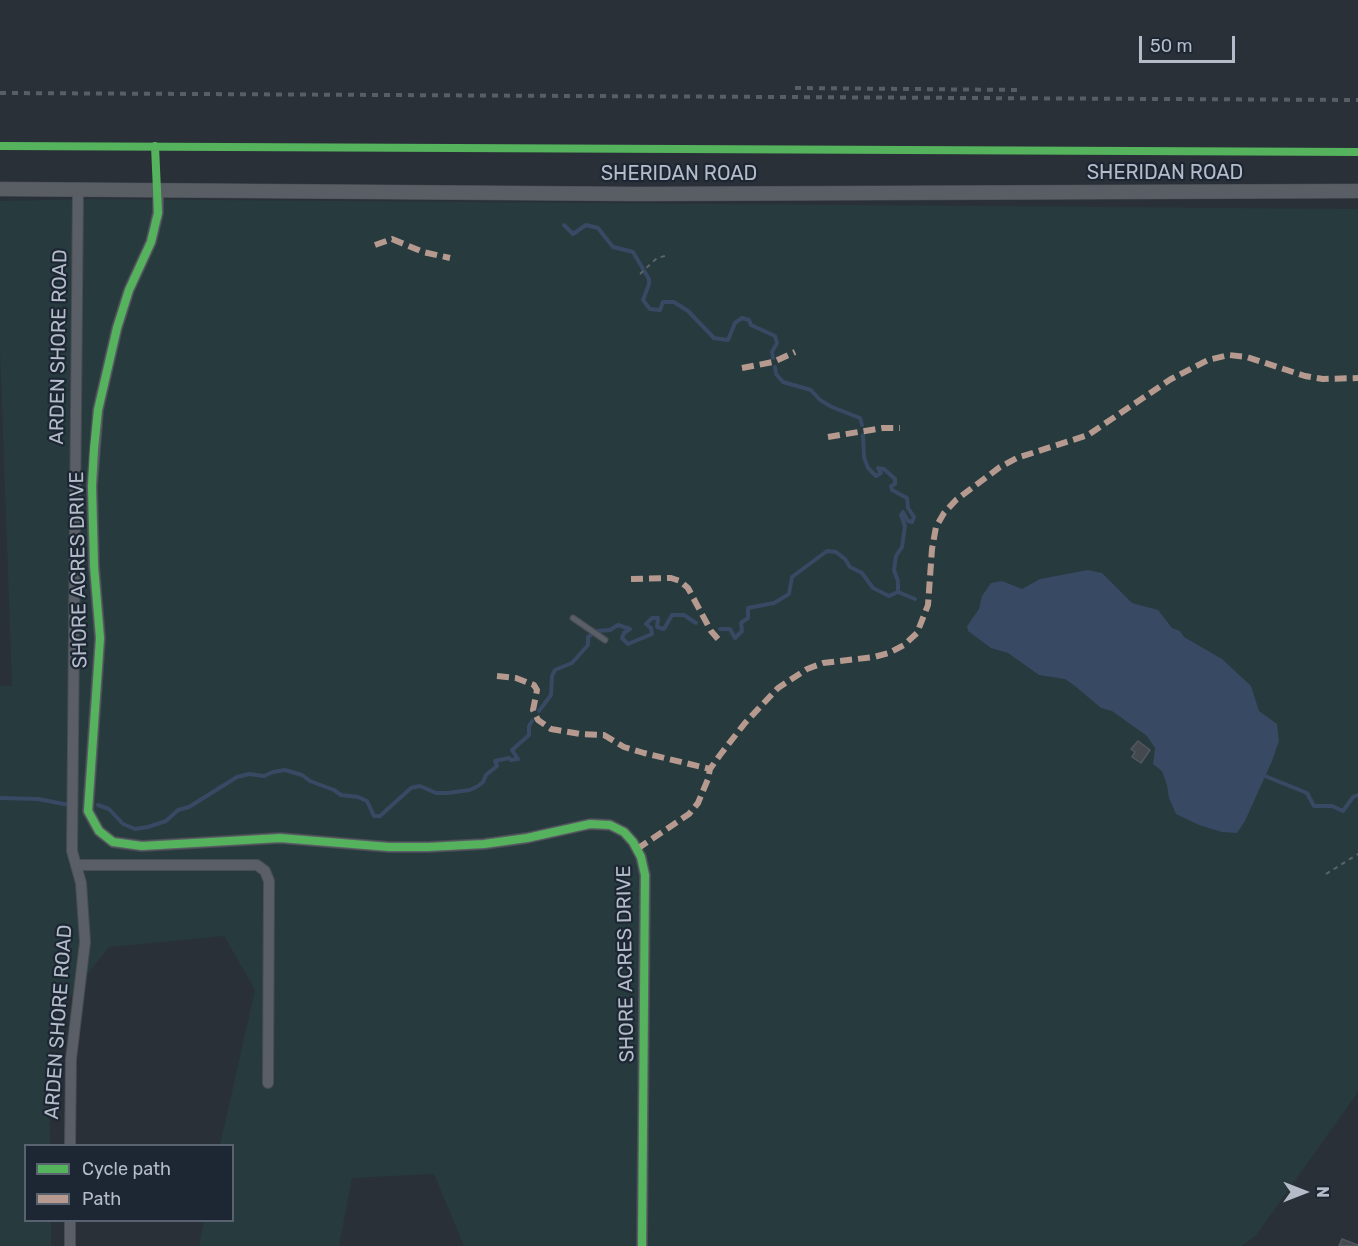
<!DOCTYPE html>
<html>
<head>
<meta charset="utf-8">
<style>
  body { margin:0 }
  #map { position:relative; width:1358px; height:1246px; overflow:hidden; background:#2a3038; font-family:Rubik,sans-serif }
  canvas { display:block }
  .legend { position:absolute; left:24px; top:1144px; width:210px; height:78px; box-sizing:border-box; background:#1d2633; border:2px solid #59626f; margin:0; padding:8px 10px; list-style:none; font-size:18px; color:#b4bcc9 }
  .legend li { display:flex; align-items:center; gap:12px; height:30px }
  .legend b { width:30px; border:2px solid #59626f }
  .north { position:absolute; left:1274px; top:1162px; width:60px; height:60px; -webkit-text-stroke:4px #1d2633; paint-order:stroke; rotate:90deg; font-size:16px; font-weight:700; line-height:24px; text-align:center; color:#b4bcc9 }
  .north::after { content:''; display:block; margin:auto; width:21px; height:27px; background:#b4bcc9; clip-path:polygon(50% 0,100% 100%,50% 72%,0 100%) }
  .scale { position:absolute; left:1139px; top:36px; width:96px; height:27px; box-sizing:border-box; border:3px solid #b4bcc9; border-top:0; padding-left:8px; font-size:18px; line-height:21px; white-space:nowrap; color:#b4bcc9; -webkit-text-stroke:4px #1d2633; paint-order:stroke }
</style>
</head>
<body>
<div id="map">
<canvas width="1358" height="1246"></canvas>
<ul class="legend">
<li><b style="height:8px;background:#56b35d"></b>Cycle path</li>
<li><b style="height:8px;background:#b69a8f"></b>Path</li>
</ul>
<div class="north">N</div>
<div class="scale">50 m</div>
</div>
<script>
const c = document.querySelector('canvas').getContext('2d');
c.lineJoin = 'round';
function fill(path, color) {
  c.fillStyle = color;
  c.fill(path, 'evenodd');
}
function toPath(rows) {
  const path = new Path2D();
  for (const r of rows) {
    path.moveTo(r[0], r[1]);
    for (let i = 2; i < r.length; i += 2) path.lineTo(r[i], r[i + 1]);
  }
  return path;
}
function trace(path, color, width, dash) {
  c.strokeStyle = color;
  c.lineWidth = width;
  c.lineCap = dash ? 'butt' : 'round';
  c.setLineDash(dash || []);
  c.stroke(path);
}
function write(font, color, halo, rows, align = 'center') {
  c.font = font + ' Rubik,sans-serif';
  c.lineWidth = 4.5;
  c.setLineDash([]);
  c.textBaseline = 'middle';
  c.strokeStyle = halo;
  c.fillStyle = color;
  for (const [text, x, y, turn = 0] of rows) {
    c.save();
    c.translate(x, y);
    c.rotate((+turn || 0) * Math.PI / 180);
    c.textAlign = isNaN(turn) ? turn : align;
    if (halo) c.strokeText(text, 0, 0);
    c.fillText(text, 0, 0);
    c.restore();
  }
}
const green = toPath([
  [93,199,1358,209,1358,1092,1256,1235,1242,1246,464,1246,434,1174,352,1178,339,1246,199,1246,204,1221,232,1220,232,1146,220,1145,255,990,224,936,109,947,49,1023,50,1145,26,1146,26,1220,51,1221,51,1246,0,1246,0,686,12,686,0,349,0,201]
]);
const water = toPath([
  [1088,570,1102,573,1132,603,1158,610,1172,628,1180,631,1184,637,1222,659,1251,686,1259,711,1277,724,1279,741,1272,761,1245,821,1237,833,1222,832,1199,825,1176,814,1169,798,1167,785,1162,771,1153,764,1155,748,1147,736,1112,711,1101,708,1075,686,1065,679,1039,675,1008,653,991,648,968,631,967,626,979,609,982,596,991,583,1002,581,1022,589,1040,579]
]);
const stream = toPath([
  [564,225,573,234,586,225,598,228,613,247,633,252,649,279,649,284,643,300,650,309,660,310,663,302,674,302,688,311,714,338,728,340,735,323,742,318,749,320,751,325,775,336,777,343,772,352,773,358],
  [775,367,776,374,783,382,811,390,820,400,832,407,860,418,862,425],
  [863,435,864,457,868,468,876,476,881,473,878,468,884,469,895,479,895,484,891,486,892,490,907,498,908,508,914,517,912,522,908,521,903,512,901,515,905,526,902,547,896,556,894,570,898,581,898,592],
  [898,592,915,599],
  [720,629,730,629,735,638,742,631,741,623,748,618,748,608,774,603,789,594,792,577,827,551,836,552,845,559,850,567,862,573,873,588,889,596,898,592],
  [539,711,551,695,552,676,555,670,572,663,588,645,588,637,597,631,610,630,618,625,630,629,624,633,622,638,628,644,652,634,651,628,646,624,652,618,658,618,657,627,664,629,672,615,684,615,696,623],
  [1265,776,1307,793,1314,806,1332,806,1343,811,1353,797,1358,795],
  [0,798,38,799,69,805],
  [98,805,109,809,123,824,135,829,148,827,166,821,178,810,189,807,237,777,249,774,264,776,273,772,285,770,302,775,310,781,334,790,341,795,358,797,367,801,374,816,380,816,411,788,420,786,436,793,448,793,470,790,478,786,483,782,486,775,497,766,495,761,509,758,511,760,518,759,512,750,529,735,529,726,532,721]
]);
const building = toPath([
  [1138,741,1150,750,1141,763,1132,757,1135,752,1131,749,1138,741],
  [1342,1239,1358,1245,1358,1246,1339,1246,1342,1239]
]);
const path = toPath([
  [640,274,657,258,669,255],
  [1326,874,1358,854]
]);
const lane = toPath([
  [573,618,605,640]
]);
const street = toPath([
  [158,190,158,213,151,242,129,290,117,328,98,410,92,486,94,566,100,638,88,811,99,831,113,842,142,846,280,838,389,847,428,847,484,844,527,838,590,824,610,825,624,832,633,842,641,857,645,875,642,1246],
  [77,865,257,865,265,871,269,881,268,1083],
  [70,1146,71,1059,85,942,81,883,72,851,78,190],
  [70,1246,70,1220]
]);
const secondary = toPath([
  [0,189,638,194,1358,191]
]);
const rail = toPath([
  [795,88,1020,90],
  [0,93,1358,100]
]);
const quiet = toPath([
  [375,245,392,239,423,252,450,258],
  [742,368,773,362,795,352],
  [828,437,883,428,900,428],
  [631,579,671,578,680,581,688,588,711,631,718,639],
  [497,676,516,678,534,685,537,690,533,710,538,720,551,729,580,734,604,735,624,747,644,753,710,769],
  [637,849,689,814,698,803,708,779,710,769,720,755,745,723,778,688,807,669,823,663,874,657,889,653,904,645,917,633,928,605,932,549,936,527,944,513,956,500,1000,467,1017,458,1088,435,1171,379,1208,360,1229,355,1247,357,1305,376,1323,379,1358,378]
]);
const cycleway = toPath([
  [0,146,1358,152],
  [155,146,158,213,151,242,129,290,117,328,98,410,94,449,92,486,94,566,100,638,88,811,99,831,113,842,142,846,280,838,389,847,428,847,484,844,527,838,590,824,610,825,624,832,633,842,641,857,645,875,642,1246]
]);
const streetNames = [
  ["SHERIDAN ROAD",1165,173],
  ["SHERIDAN ROAD",679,174],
  ["ARDEN SHORE ROAD",59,347,-89],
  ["SHORE ACRES DRIVE",79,570,-91],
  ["SHORE ACRES DRIVE",626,964,-91],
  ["ARDEN SHORE ROAD",59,1022,-86]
];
fill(green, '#273a3e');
fill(water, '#384963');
trace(stream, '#384963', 4);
fill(building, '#444950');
trace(building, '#52575f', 1.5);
trace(lane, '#484c53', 7);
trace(street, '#484c53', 12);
trace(secondary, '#484c53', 15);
trace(path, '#5d636a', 2, [4.5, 4.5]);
trace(lane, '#5a5e66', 5);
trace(street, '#5a5e66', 10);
trace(secondary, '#595d64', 14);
trace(rail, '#595d64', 4, [6, 6]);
trace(quiet, '#b69a8f', 6, [12, 6]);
trace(cycleway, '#56b35d', 8);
write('20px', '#b4bcc9', '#1d2633', streetNames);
</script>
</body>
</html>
